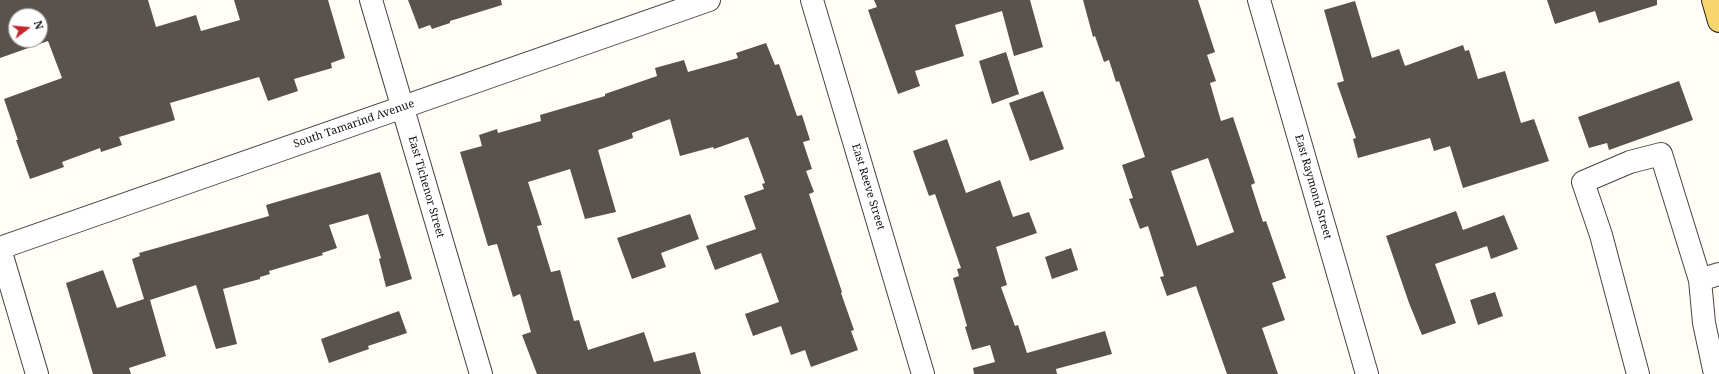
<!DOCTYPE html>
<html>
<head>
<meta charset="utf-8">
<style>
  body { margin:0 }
  #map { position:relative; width:1719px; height:374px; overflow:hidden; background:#fffdf5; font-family:"Noto Serif",serif }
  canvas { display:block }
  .north { position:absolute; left:8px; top:8px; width:40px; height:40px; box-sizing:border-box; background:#fff; border:1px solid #a0a0a0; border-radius:50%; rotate:74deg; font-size:11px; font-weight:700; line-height:16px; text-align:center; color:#111 }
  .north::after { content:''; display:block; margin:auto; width:14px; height:18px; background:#c4262e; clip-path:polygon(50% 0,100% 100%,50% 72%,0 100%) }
</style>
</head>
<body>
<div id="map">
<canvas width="1719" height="374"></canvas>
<div class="north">N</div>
</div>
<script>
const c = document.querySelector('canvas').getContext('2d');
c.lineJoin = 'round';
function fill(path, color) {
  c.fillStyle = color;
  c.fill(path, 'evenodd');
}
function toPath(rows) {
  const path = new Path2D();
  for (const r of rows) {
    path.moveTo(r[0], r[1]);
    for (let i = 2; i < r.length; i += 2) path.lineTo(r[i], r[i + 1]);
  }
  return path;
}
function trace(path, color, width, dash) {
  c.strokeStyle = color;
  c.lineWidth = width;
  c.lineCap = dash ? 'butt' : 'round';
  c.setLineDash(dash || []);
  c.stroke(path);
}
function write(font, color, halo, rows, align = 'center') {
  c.font = font + ' "Noto Serif",serif';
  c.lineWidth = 4;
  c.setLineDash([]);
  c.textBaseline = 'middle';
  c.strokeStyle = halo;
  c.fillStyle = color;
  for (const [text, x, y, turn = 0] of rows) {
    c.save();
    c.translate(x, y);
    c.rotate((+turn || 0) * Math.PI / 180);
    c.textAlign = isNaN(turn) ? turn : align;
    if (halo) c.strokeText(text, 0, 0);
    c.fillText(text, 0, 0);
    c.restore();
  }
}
const building = toPath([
  [0,0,148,0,156,27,196,15,201,31,240,20,234,0,328,0,345,58,331,63,332,68,294,79,298,91,268,101,259,77,170,103,175,120,119,137,122,145,101,152,100,148,62,162,64,167,30,179,16,140,18,140,4,99,62,78,48,41,0,58],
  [16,16,40,16,40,40,16,40],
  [408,0,501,0,502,5,450,21,450,23,432,29,430,25,419,29],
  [874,0,1030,0,1043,47,1014,56,1002,11,955,25,964,56,915,71,920,86,898,94,868,10,877,7],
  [1083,0,1198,0,1215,52,1207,55,1216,81,1210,83,1221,121,1233,117,1255,183,1251,185,1263,222,1266,221,1286,278,1272,283,1285,320,1262,328,1278,374,1227,374,1196,286,1167,296,1160,277,1164,276,1148,226,1140,229,1129,199,1133,198,1122,165,1145,157,1119,81,1116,82,1109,60,1104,62,1095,36,1093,37],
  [1208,158,1234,232,1197,246,1171,171],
  [1547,0,1657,0,1657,5,1599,23,1595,11,1555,24],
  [1355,1,1372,58,1399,49,1405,66,1463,45,1465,51,1469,50,1478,79,1505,71,1521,123,1534,119,1549,161,1463,188,1450,146,1434,151,1430,138,1358,158,1353,139,1356,138,1337,83,1344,81,1324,10],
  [766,43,775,65,779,64,797,116,802,115,810,140,803,142,812,169,806,171,814,192,809,194,842,292,841,293,854,330,851,331,858,350,811,367,805,350,791,355,781,326,753,336,745,314,779,302,761,253,715,270,706,246,756,229,744,196,764,189,762,184,765,183,748,137,714,149,713,147,680,156,670,119,632,133,633,138,598,150,616,212,585,219,570,169,528,182,542,225,537,226,551,272,560,270,574,321,579,320,588,350,644,332,654,362,695,352,701,374,537,374,522,335,531,332,520,294,513,297,497,244,488,246,460,152,482,146,479,135,497,129,498,133,541,121,540,115,605,96,605,94,657,76,655,68,684,60,688,72,738,58,736,53],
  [1006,52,1019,94,992,104,979,61],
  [1679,81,1693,120,1609,150,1607,143,1589,148,1578,117],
  [1043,91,1064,149,1030,161,1009,103],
  [947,139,966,193,1000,180,1013,217,1029,212,1037,233,996,247,1007,285,1001,287,1015,326,1018,325,1027,353,1105,331,1112,354,1056,369,1057,374,974,374,973,368,995,362,990,345,972,350,965,327,967,326,953,278,959,276,957,269,961,268,935,194,929,196,913,151],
  [380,172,412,279,386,287,379,259,381,258,368,214,329,225,337,248,322,253,323,255,269,271,270,274,260,277,260,279,223,289,237,344,216,349,196,285,150,300,166,356,129,368,131,374,93,374,66,283,103,270,117,308,144,299,132,259,140,256,139,253,269,216,266,205],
  [1456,211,1463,230,1504,215,1518,249,1491,259,1487,246,1435,264,1456,323,1422,335,1409,303,1386,236],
  [690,214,699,239,661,253,666,267,632,279,617,238],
  [1071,248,1078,270,1052,279,1045,257],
  [1495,292,1503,316,1478,325,1470,300],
  [399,311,407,333,368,346,369,349,329,363,321,339]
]);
const minor = toPath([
  [371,0,481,374],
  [812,0,923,374],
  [1259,0,1367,374],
  [0,248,709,0],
  [0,249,37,374],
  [1700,280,1719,274],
  [1638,374,1601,235,1583,182,1630,162,1661,154,1700,280,1704,323,1715,374]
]);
const major = toPath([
  [1713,0,1719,21]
]);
const streetNames = [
  ["South Tamarind Avenue",354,124,-19],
  ["East Tichenor Street",426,187,74],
  ["East Reeve Street",868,187,73],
  ["East Raymond Street",1313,187,74]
];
fill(building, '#5a524d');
trace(minor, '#444', 24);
trace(major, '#222', 24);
trace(minor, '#fff', 22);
trace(major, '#f9d66b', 22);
write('11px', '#111', '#fff', streetNames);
</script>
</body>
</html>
